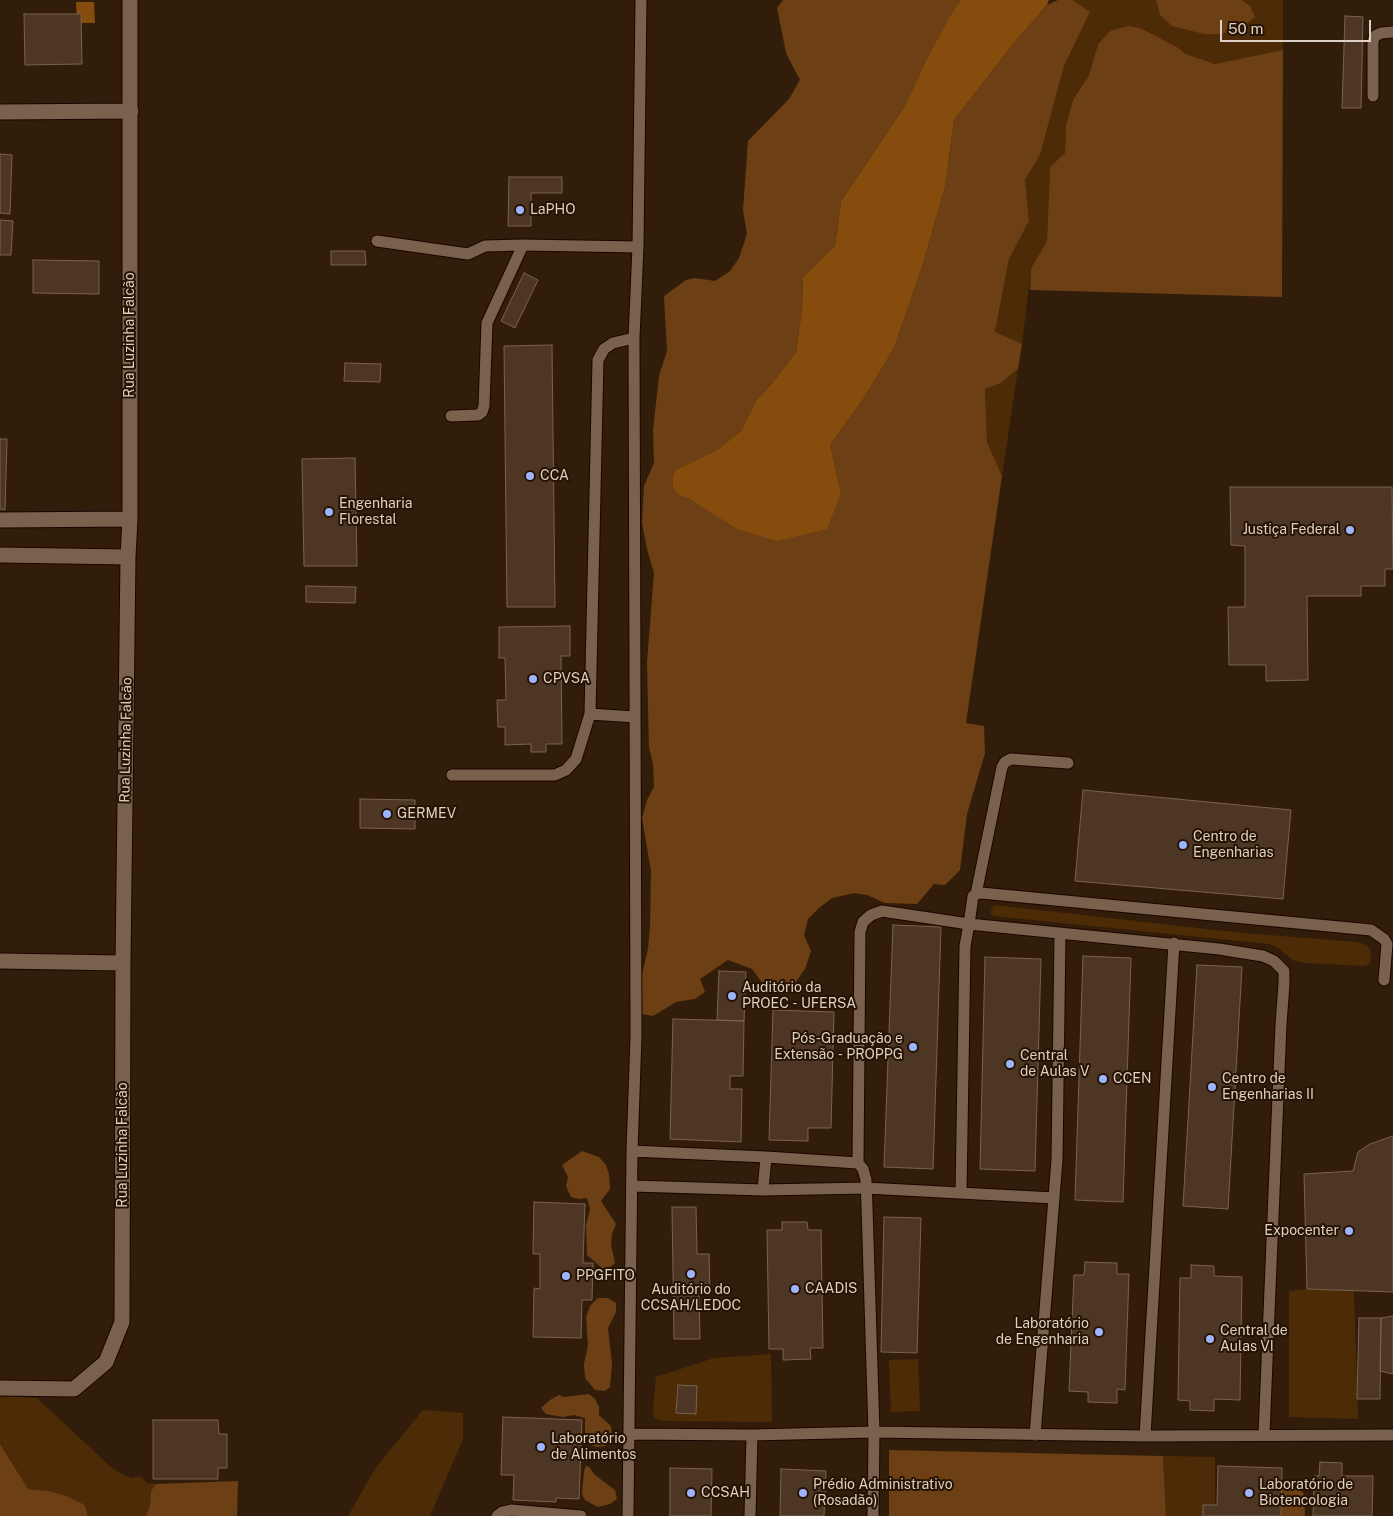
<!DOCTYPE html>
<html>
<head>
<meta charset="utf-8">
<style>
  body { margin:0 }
  #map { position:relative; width:1393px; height:1516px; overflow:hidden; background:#321d0a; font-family:"Public Sans",sans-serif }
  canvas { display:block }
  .scale { position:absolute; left:1220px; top:20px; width:151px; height:22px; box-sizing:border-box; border:2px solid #ded0c4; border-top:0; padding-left:6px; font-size:15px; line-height:18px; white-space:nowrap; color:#ded0c4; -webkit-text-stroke:4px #271302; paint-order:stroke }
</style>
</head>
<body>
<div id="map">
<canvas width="1393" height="1516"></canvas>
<div class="scale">50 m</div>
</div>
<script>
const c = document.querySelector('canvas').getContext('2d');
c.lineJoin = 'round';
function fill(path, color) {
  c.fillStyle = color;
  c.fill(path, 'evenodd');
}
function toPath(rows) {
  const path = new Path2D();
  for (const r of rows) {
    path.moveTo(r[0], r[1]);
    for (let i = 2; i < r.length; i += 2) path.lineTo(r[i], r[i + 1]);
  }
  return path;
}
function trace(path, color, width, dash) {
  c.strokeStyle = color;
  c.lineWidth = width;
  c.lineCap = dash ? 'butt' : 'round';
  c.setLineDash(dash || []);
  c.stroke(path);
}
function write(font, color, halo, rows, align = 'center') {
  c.font = font + ' "Public Sans",sans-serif';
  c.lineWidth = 4;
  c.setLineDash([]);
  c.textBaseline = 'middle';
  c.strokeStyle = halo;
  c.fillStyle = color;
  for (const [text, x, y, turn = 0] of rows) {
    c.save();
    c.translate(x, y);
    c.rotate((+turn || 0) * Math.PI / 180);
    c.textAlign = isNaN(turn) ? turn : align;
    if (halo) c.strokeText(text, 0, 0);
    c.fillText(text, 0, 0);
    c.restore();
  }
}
const green = toPath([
  [1073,0,1156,0,1160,15,1250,6,1242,0,1283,0,1283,50,1215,64,1186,54,1177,47,1160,39,1110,31,1098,43,1089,75,1073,100,1066,125,1065,153,1050,167,1047,242,1031,269,1022,344,995,333,1009,259,1029,221,1025,181,1040,155,1064,66,1090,12],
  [1018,369,1002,476,987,442,985,389,1001,383],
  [994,905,1243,933,1357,942,1367,945,1371,952,1370,963,1365,966,1304,963,1293,960,1278,948,1269,944,994,916,990,913],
  [1307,1289,1354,1291,1358,1419,1289,1417,1289,1291],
  [771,1354,772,1422,662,1421,654,1417,653,1409,656,1377,714,1358],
  [677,1386,697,1387,676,1413],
  [918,1359,920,1411,891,1412,889,1360],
  [0,1396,37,1398,113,1469,131,1478,141,1476,147,1483,156,1484,151,1491,150,1505,146,1516,88,1516,85,1505,67,1496,49,1491,28,1489,0,1444],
  [423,1410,463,1413,463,1439,430,1516,348,1516,377,1466],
  [1163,1456,1215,1457,1215,1505,1203,1505,1203,1516,1166,1516]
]);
const forest = toPath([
  [783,0,961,0,951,14,926,60,905,106,841,201,835,246,803,277,802,309,796,352,773,382,756,401,741,431,717,450,675,470,673,477,680,496,690,499,841,493,830,445,864,398,894,348,922,267,945,187,954,120,1013,44,1047,5,1058,0,1073,0,1090,12,1064,66,1040,155,1025,180,1029,221,1009,259,995,332,1022,344,1018,369,1001,383,985,389,987,442,1002,476,966,723,984,726,985,753,967,814,960,870,945,885,934,884,917,904,885,903,867,895,854,893,832,898,819,908,808,919,804,935,811,951,805,969,793,986,785,991,769,992,752,969,728,960,700,979,705,992,695,999,676,1002,653,1016,641,1014,642,974,648,949,650,927,651,871,642,818,647,800,654,787,653,764,649,747,647,662,654,573,647,549,642,523,644,486,654,463,653,430,659,376,667,351,664,296,686,280,695,278,715,281,730,271,739,258,747,234,743,210,748,141,789,99,800,80,786,53,777,8],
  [1156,0,1242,0,1250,6,1255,17,1245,25,1222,34,1204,34,1172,26,1160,15],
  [1128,26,1140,28,1177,47,1186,54,1215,64,1283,50,1282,297,1030,290,1031,269,1047,241,1050,167,1065,153,1066,125,1073,100,1089,75,1098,44,1110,31],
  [582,1151,599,1157,606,1165,609,1174,610,1189,601,1201,616,1224,612,1234,611,1245,615,1263,609,1268,602,1268,587,1255,586,1225,590,1209,587,1198,579,1199,571,1197,566,1186,568,1177,562,1165],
  [598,1298,608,1298,616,1303,616,1312,608,1328,612,1364,610,1387,605,1391,595,1390,585,1378,584,1364,588,1345,586,1317,590,1306],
  [589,1394,595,1399,599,1407,599,1415,611,1426,612,1437,605,1446,596,1447,585,1442,585,1418,574,1415,563,1417,546,1414,541,1408,550,1400,559,1395,564,1397],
  [0,1444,28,1489,49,1491,67,1496,85,1505,88,1516,0,1516],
  [889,1450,1163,1456,1166,1516,889,1516],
  [586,1466,589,1467,595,1475,615,1490,617,1499,610,1504,598,1507,585,1500,582,1494,584,1471],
  [238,1481,237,1516,146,1516,150,1505,151,1491,156,1484],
  [1282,1481,1294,1481,1304,1494,1305,1516,1281,1516]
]);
const water = toPath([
  [961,0,1049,0,1047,5,1013,44,954,120,945,187,922,267,894,348,864,398,830,445,841,493,827,529,777,541,737,529,690,499,680,496,673,488,673,477,675,470,717,450,741,431,756,401,773,382,796,352,802,309,803,277,835,246,841,201,905,106,926,60,951,14],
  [76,2,94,2,95,23,77,23]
]);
const building = toPath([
  [24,14,81,14,82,64,25,65,24,14],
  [1345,16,1363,17,1361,108,1342,108,1345,16],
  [0,154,12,155,10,214,0,213,0,154],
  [509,177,562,177,562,193,531,193,531,226,508,226,509,177],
  [0,220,13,221,11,255,0,255,0,220],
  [331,251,365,251,366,265,331,265,331,251],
  [33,260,99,261,99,294,33,293,33,260],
  [524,273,538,280,515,328,501,321,524,273],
  [552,345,555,607,507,607,504,346,552,345],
  [345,363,381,364,380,382,344,381,345,363],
  [0,439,7,439,5,510,0,509,0,439],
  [355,458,357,566,304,566,302,459,355,458],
  [1230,487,1392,487,1393,569,1385,569,1385,586,1361,586,1361,596,1307,596,1308,680,1266,681,1266,665,1229,665,1228,607,1245,607,1245,546,1231,545,1230,487],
  [306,586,356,587,355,603,306,602,306,586],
  [570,626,570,656,561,656,562,744,546,744,546,752,531,752,531,744,505,745,505,727,498,727,497,700,506,700,505,658,499,658,499,627,570,626],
  [1083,790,1291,810,1283,899,1075,881,1083,790],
  [360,799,415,800,415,829,360,828,360,799],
  [893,925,941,927,933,1169,884,1167,893,925],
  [1083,956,1131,958,1123,1202,1075,1200,1083,956],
  [985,957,1041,959,1035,1171,980,1169,985,957],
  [1197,965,1242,967,1228,1209,1183,1206,1197,965],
  [719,971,746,972,744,1021,717,1020,719,971],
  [773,1010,834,1012,831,1128,808,1128,808,1141,769,1140,773,1010],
  [673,1019,744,1021,743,1076,730,1076,730,1089,742,1089,741,1142,670,1139,673,1019],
  [1393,1136,1393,1292,1307,1289,1304,1174,1353,1171,1358,1152,1370,1144,1393,1136],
  [534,1202,585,1204,583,1263,593,1263,592,1300,582,1300,581,1338,533,1337,534,1288,540,1289,540,1254,533,1254,534,1202],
  [672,1207,696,1207,697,1254,709,1254,710,1294,699,1294,700,1339,674,1339,672,1207],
  [884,1217,921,1218,917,1353,881,1352,884,1217],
  [782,1222,807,1222,808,1230,821,1230,823,1348,810,1348,811,1359,783,1360,783,1349,769,1349,767,1230,782,1230,782,1222],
  [1085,1262,1117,1263,1117,1274,1129,1274,1125,1390,1117,1389,1117,1403,1088,1402,1088,1392,1069,1391,1074,1275,1084,1275,1085,1262],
  [1191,1265,1214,1266,1214,1276,1242,1277,1240,1400,1214,1399,1214,1411,1190,1410,1190,1401,1178,1400,1180,1278,1191,1278,1191,1265],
  [1393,1316,1393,1374,1380,1371,1381,1318,1393,1316],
  [1359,1318,1381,1318,1380,1399,1357,1399,1359,1318],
  [678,1385,697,1386,696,1414,676,1413,678,1385],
  [503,1417,582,1420,579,1499,556,1498,556,1502,513,1500,514,1475,501,1475,503,1417],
  [153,1420,218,1420,219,1434,227,1434,227,1468,218,1468,218,1479,153,1479,153,1420],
  [1320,1462,1342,1463,1342,1476,1373,1476,1372,1516,1313,1516,1314,1476,1319,1476,1320,1462],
  [1218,1466,1282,1468,1281,1516,1203,1516,1203,1505,1217,1505,1218,1466],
  [670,1468,712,1469,711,1516,670,1516,670,1468],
  [781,1469,826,1471,824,1516,780,1516,781,1469]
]);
const lane = toPath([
  [1373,96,1373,41,1375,36,1381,33,1393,32],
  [377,241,468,254,485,246,523,245],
  [451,416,478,415,482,412,484,406,487,323,523,245,638,247],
  [590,714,598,360,604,349,613,343,634,338],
  [452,775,555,775,566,770,576,759,590,714,635,717],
  [976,894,1002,767,1005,762,1011,759,1068,763],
  [632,1151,766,1157,858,1163],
  [633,1186,763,1190,866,1188,1054,1198],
  [763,1190,766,1157],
  [961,1193,965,946,969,924,1219,949,1263,956,1274,961,1284,971,1284,984,1281,1024,1264,1434],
  [630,1434,752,1435,874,1432,1145,1436,1393,1435],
  [1035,1435,1057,1160,1060,934],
  [1145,1436,1174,943],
  [497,1516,502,1512,511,1510,581,1516],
  [628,1516,632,1151,636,1036,634,338,638,247,641,0],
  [750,1516,752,1435],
  [873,1516,874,1432,867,1207,866,1180,863,1169,858,1163,860,932,863,922,871,915,882,911,969,924,973,896,976,894,981,893,1371,930,1384,939,1387,944,1384,980]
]);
const street = toPath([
  [0,112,131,111],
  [0,520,130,519],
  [0,555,128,557],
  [0,961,123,963],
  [0,1388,74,1389,106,1362,122,1322,123,963,128,557,130,519,130,0]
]);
const markers = [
  [520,210,5,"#9eb4fd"],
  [530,476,5,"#9eb4fd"],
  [329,512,5,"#9eb4fd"],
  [1350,530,5,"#9eb4fd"],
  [533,679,5,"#9eb4fd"],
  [387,814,5,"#9eb4fd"],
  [1183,845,5,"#9eb4fd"],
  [732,996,5,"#9eb4fd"],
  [913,1047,5,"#9eb4fd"],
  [1010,1064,5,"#9eb4fd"],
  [1103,1079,5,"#9eb4fd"],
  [1212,1087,5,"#9eb4fd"],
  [1349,1231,5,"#9eb4fd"],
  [691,1274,5,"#9eb4fd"],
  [566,1276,5,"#9eb4fd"],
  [795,1289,5,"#9eb4fd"],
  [1099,1332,5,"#9eb4fd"],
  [1210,1339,5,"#9eb4fd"],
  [541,1447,5,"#9eb4fd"],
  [691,1493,5,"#9eb4fd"],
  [803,1493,5,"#9eb4fd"],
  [1249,1493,5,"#9eb4fd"]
];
const poiNames = [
  ["LaPHO",530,210],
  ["CCA",540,476],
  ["Engenharia",339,504],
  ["Florestal",339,520],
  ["Justiça Federal",1340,530,"right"],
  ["CPVSA",543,679],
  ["GERMEV",397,814],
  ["Centro de",1193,837],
  ["Engenharias",1193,853],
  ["Auditório da",742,988],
  ["PROEC - UFERSA",742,1004],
  ["Pós-Graduação e",903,1039,"right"],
  ["Extensão - PROPPG",903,1055,"right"],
  ["Central",1020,1056],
  ["de Aulas V",1020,1072],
  ["CCEN",1113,1079],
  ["Centro de",1222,1079],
  ["Engenharias II",1222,1095],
  ["Expocenter",1339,1231,"right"],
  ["PPGFITO",576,1276],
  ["CAADIS",805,1289],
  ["Auditório do",691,1290,"center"],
  ["CCSAH/LEDOC",691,1306,"center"],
  ["Laboratório",1089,1324,"right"],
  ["de Engenharia",1089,1340,"right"],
  ["Central de",1220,1331],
  ["Aulas VI",1220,1347],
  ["Laboratório",551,1439],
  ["de Alimentos",551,1455],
  ["Prédio Administrativo",813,1485],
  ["(Rosadão)",813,1501],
  ["Laboratório de",1259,1485],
  ["Biotencologia",1259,1501],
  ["CCSAH",701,1493]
];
const streetNames = [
  ["Rua Luzinha Falcão",130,335,-90],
  ["Rua Luzinha Falcão",126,740,-89],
  ["Rua Luzinha Falcão",123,1145,-90]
];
fill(green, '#4e2b07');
fill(forest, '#6c4014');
fill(water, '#854c0d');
fill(building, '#4d3724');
trace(building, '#7b624e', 1);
trace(lane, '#190600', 13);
trace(street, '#190600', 17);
trace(lane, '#7a614d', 11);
trace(street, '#7a614d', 15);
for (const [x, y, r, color] of markers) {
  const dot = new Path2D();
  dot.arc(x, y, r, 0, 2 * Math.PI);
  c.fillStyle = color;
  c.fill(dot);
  trace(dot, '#271302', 2);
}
write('14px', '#ded0c4', '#271302', poiNames, 'left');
write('14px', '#ded0c4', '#271302', streetNames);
</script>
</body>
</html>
